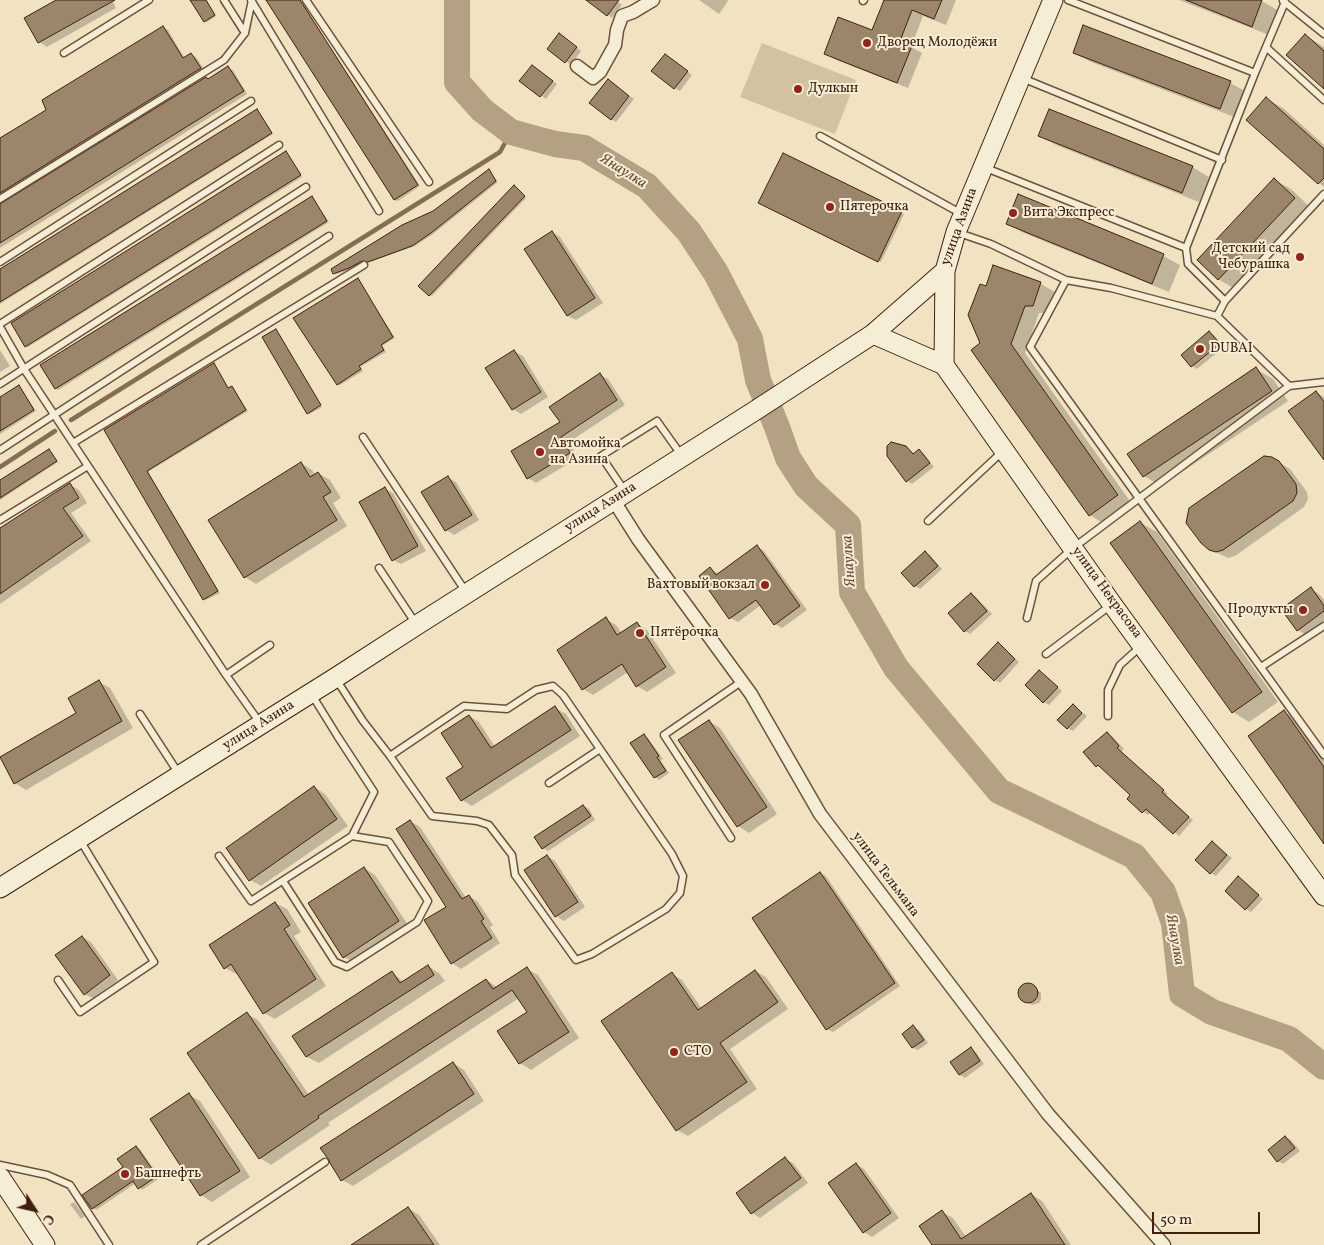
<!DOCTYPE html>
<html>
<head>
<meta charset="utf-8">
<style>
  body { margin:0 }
  #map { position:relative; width:1324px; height:1245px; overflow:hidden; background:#f1e3c1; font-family:Vollkorn,serif }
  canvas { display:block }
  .north { position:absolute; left:10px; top:1185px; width:50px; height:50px; -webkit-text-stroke:4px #f6edd7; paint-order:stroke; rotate:125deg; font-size:14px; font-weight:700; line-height:20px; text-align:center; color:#3f210d }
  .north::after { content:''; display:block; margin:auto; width:18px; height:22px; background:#3f210d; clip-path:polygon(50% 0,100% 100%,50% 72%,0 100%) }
  .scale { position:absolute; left:1152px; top:1212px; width:108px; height:22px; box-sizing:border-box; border:2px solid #3f210d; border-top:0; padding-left:6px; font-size:15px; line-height:18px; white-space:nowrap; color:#3f210d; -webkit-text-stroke:4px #f6edd7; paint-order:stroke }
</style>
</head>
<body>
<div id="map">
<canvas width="1324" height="1245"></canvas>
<div class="north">С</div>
<div class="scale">50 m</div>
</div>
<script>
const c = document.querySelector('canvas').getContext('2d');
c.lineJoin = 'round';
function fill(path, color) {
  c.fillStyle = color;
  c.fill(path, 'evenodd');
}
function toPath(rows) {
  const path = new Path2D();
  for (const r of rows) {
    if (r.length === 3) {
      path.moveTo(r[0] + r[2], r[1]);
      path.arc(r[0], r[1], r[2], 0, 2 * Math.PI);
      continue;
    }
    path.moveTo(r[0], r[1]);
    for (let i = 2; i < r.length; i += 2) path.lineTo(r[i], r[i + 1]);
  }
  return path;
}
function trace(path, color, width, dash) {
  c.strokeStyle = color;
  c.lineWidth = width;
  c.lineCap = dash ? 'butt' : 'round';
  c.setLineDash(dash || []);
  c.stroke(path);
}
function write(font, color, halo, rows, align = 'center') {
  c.font = font + ' Vollkorn,serif';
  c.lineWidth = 4;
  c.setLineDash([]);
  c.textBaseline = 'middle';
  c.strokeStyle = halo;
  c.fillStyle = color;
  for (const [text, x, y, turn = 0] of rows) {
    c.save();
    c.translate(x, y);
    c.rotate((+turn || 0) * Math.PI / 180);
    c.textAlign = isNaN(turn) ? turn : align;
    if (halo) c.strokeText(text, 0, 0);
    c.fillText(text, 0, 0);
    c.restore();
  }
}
const green = toPath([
  [762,43,856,80,835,134,740,97]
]);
const shadow = toPath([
  [58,0,112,0,116,8,47,47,39,42],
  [191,0,206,0,216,16,207,22,204,21],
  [269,0,300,0,420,186,398,201,395,200,268,1],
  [591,0,615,0,622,5,612,18],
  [699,0,727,0,728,1,719,14],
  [885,0,956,0,946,25,923,16,911,47,922,53,908,88,836,60,825,53,873,32],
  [1179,0,1260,0,1279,11,1269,35],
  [163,27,168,30,185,59,191,55,196,57,205,71,0,201,0,140,48,110],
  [1305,35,1324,47,1324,87],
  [564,38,581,51,571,65,549,48],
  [1074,53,1230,83,1247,92,1237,118,1091,62],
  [665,55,692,75,680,91,675,88],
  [228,68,233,70,247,94,0,248,0,204],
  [537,69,557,84,546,99,521,81],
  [613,84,634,99,616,122,611,119],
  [1266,99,1283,108,1324,145,1324,187,1247,120],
  [257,110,273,134,0,304,0,270],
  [1040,136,1192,167,1209,177,1199,202,1056,145],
  [286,153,302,177,28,347,26,346],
  [783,155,904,214,881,262,760,203],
  [489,171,498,182,433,234,415,246,370,262,365,261,352,269,337,274,334,273,434,212],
  [1274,180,1291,189,1311,208,1235,289,1218,279],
  [516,188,526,198,432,296,430,295],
  [312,197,329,222,58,390,56,388],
  [1007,223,1163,256,1180,265,1169,292,1024,233],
  [552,232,560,237,603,303,576,320,568,316,525,249],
  [994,266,1041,284,1055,292,1047,313,1039,313,1025,353,1132,504,1104,524,1090,515,982,344,987,287],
  [358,279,395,338,382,346,386,352,360,367,363,371,340,385,338,384],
  [276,330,322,407,310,414,308,413],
  [1209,332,1214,335,1224,347,1197,369,1192,366,1182,355],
  [0,350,10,366,0,372],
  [514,351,523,356,548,397,521,414,513,409],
  [214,364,229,389,232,387,234,389,248,411,148,472,220,593,206,600,105,431],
  [1256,369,1273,379,1288,401,1161,486,1144,476,1129,454],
  [600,375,608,379,625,405,569,442,578,458,536,483,528,478,562,423],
  [19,386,36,411,0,434,0,399],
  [1316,392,1324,397,1324,458],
  [906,447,915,454,919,451,924,454,934,467,912,484,907,481],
  [49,450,58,462,0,500,0,482],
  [1271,458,1290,469,1307,492,1308,499,1304,507,1235,556,1228,558,1209,549],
  [301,463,312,470,315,475,318,473,330,480,341,498,333,503,347,526,256,584,245,577],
  [448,478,456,482,479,520,454,535,446,530],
  [70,485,79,490,87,503,71,513,91,541,0,604,0,529],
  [385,489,393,493,426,551,401,564,393,560],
  [1141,523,1157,532,1278,702,1249,722,1233,712],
  [757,547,764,551,807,610,782,628,775,624,761,605,738,622,730,618,711,569,719,574],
  [925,552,930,555,942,569,920,589,915,586,903,573],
  [1311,589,1319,594,1324,600,1324,622,1306,635,1298,630],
  [971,594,976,597,992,614,970,634,965,631],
  [606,619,616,625,622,634,637,624,647,630,676,673,647,692,637,686,628,672,593,695,583,689],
  [998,644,1019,662,1000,683,995,680],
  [1040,672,1062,691,1049,705,1044,702],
  [99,682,110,688,133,728,26,790,15,783,78,713],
  [1073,705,1087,716,1073,731,1067,728],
  [555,708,566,714,580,736,472,806,462,800,469,716,479,722,495,747],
  [1284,712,1301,722,1324,754,1324,842],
  [709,721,720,728,777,814,749,833,738,826],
  [1107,733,1112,736,1124,749,1121,752,1168,794,1166,795,1193,820,1179,836,1151,812,1148,815,1143,812,1129,798,1132,795,1103,768,1097,766],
  [644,735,648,738,663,759,660,760,669,773,659,780,655,777,632,743],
  [314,787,325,794,348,826,261,886,250,880],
  [584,806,589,809,595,820,548,851,543,848],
  [410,821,420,827,466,898,469,896,478,902,493,925,490,927,500,943,461,969,452,963,448,907],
  [1213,843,1232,858,1216,876,1211,873],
  [547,856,555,861,585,907,564,921,556,916],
  [364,868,375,875,410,928,355,963,344,957],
  [820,873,826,876,900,986,833,1032,827,1029],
  [1239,878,1263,899,1251,912,1246,909],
  [275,903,287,909,301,932,294,936,326,986,275,1019,264,1013,238,973,236,974,225,968],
  [82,937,91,942,118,980,93,998,84,994],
  [428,966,439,973,445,981,319,1063,307,1057,294,1036,392,973,404,982],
  [527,969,538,975,579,1038,531,1070,520,1063,528,1012,519,998,328,1123,330,1125,271,1165,260,1158,189,1054,247,1014,258,1020,309,1095,486,980,497,987],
  [755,971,766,977,788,1009,730,1049,757,1089,688,1136,677,1130,672,974,682,980,702,1009],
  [1030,985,1041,993,1041,1000,1039,1003,1032,1005,1020,997,1020,989,1023,986],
  [914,1027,919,1030,928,1043,918,1050,913,1048,904,1034],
  [971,1049,976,1052,984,1064,965,1078,960,1075],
  [453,1063,464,1070,484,1101,353,1186,342,1180],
  [189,1095,200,1101,250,1177,212,1202,201,1195,152,1119],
  [1286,1137,1291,1140,1300,1151,1283,1164,1278,1161,1269,1150],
  [136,1147,140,1149,160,1178,142,1190,136,1183,96,1210,93,1208,125,1167],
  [785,1159,793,1163,808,1183,760,1218,752,1213,737,1194],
  [856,1164,864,1169,899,1218,872,1237,864,1232],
  [1031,1194,1042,1201,1071,1245,934,1245,942,1212,953,1218,966,1237],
  [74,1202,85,1216,81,1219,70,1204],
  [408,1208,419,1215,440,1245,354,1245]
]);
const stream = toPath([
  [71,420,500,152,511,132],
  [0,467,55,431]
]);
const river = toPath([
  [457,0,457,82,482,110,511,132,555,144,584,148,647,186,689,232,716,273,750,339,758,380,777,427,788,458,806,486,848,525,852,592,896,668,999,791,1134,856,1163,892,1174,923,1182,994,1212,1012,1289,1039,1324,1067]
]);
const building = toPath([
  [56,0,115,0,38,43,24,18,56,0],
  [190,0,206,0,215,15,204,22,190,0],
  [266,0,300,0,418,185,394,200,266,0],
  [586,0,619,0,607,16,586,0],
  [884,0,942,0,934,19,912,10,900,41,912,46,897,83,824,54,838,17,872,30,884,0],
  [1186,0,1262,0,1252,27,1186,0],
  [1083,25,1231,81,1220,109,1073,53,1083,25],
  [163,26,183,58,191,53,201,68,0,193,0,138,46,110,42,100,163,26],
  [559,33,577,47,565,63,547,49,559,33],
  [1305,34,1324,51,1324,89,1286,55,1305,34],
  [665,54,688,71,674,89,651,71,665,54],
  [532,65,553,81,540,97,519,81,532,65],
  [228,66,244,91,0,243,0,204,206,77,208,79,228,66],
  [608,79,629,96,611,120,589,103,608,79],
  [1266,97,1324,149,1324,178,1318,184,1246,120,1266,97],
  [257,109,272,133,0,302,0,269,257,109],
  [1049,109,1193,166,1182,193,1038,136,1049,109],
  [286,151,301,175,25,347,11,323,286,151],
  [783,153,902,211,878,262,758,203,783,153],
  [489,169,496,181,431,233,412,246,368,262,362,261,349,268,333,274,331,269,402,225,433,211,489,169],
  [1274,178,1295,198,1218,280,1197,260,1274,178],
  [514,185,525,196,429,296,418,286,514,185],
  [1018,194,1164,254,1152,284,1006,224,1018,194],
  [312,196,327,221,55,389,40,365,312,196],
  [552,231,595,298,567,316,524,249,552,231],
  [993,265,1041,282,1033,306,1025,306,1011,344,1118,495,1089,516,971,350,980,343,968,315,980,284,986,286,993,265],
  [358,278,393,337,381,345,384,350,359,366,361,369,337,385,293,318,358,278],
  [276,329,321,405,307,414,262,337,276,329],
  [1209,331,1220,344,1191,367,1181,355,1209,331],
  [514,350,541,392,512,410,485,368,514,350],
  [214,363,228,388,232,386,246,410,147,471,218,591,203,600,104,430,214,363],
  [1256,367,1272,391,1143,477,1127,454,1256,367],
  [600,373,617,400,561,437,570,453,527,479,511,451,560,422,549,407,600,373],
  [19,385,34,410,0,431,0,397,19,385],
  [1316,391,1324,402,1324,460,1288,411,1316,391],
  [891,442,906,446,913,454,919,449,930,463,906,482,887,456,887,446,891,442],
  [49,449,57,461,0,498,0,480,49,449],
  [1264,456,1272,457,1279,461,1296,484,1297,493,1293,501,1223,550,1216,552,1209,550,1201,543,1186,523,1189,508,1264,456],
  [301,462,310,477,318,472,331,492,323,497,337,520,244,578,208,520,301,462],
  [448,476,472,515,445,531,421,492,448,476],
  [70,483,79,498,63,508,83,536,0,594,0,528,70,483],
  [385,487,418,546,392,561,359,502,385,487],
  [1140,521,1262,692,1232,713,1110,543,1140,521],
  [757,545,800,606,774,625,756,600,729,619,699,576,710,567,716,575,757,545],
  [925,551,938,566,914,587,901,573,925,551],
  [1311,587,1324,606,1324,611,1297,631,1281,609,1311,587],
  [971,593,987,611,964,632,948,613,971,593],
  [606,617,617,635,637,622,666,667,636,687,622,664,582,690,557,650,606,617],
  [998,642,1015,659,994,681,977,664,998,642],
  [1039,670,1058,687,1043,703,1025,685,1039,670],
  [99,680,122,721,14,784,0,757,76,713,68,698,99,680],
  [1073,704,1082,713,1067,729,1057,720,1073,704],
  [555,706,571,730,461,801,446,778,463,767,441,733,469,715,491,748,555,706],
  [1284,710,1324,767,1324,844,1248,736,1284,710],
  [709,720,767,807,737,827,678,740,709,720],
  [1107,732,1119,746,1117,748,1164,790,1162,792,1189,817,1173,834,1146,809,1142,813,1127,799,1130,795,1098,765,1096,767,1083,752,1107,732],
  [644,734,659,756,657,757,666,771,654,778,630,743,644,734],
  [314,786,337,819,249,881,226,848,314,786],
  [583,805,591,816,542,849,534,837,583,805],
  [410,820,462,899,469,895,484,919,481,921,492,938,451,964,424,920,446,907,396,829,410,820],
  [1212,841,1227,855,1210,874,1195,860,1212,841],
  [547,855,578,902,555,917,524,870,547,855],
  [364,867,399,921,343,958,308,903,364,867],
  [820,872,895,983,826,1030,752,918,820,872],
  [1238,876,1259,895,1245,910,1225,891,1238,876],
  [275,902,290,925,284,929,316,979,263,1014,231,964,224,969,209,945,275,902],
  [82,936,110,975,84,995,55,955,82,936],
  [428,965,434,975,306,1057,292,1036,392,971,400,983,428,965],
  [527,967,569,1032,519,1064,497,1031,527,1012,512,990,318,1116,319,1118,259,1159,187,1053,247,1012,304,1097,486,979,493,989,527,967],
  [755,970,778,1002,720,1043,747,1082,676,1131,601,1021,672,972,698,1010,755,970],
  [1028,993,10],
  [913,1025,924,1040,912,1048,902,1034,913,1025],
  [971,1047,980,1061,959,1075,950,1062,971,1047],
  [453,1062,474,1094,341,1181,330,1163,329,1160,320,1148,453,1062],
  [189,1093,240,1171,200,1196,150,1119,189,1093],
  [1285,1136,1295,1148,1277,1162,1268,1150,1285,1136],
  [136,1146,157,1176,138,1189,133,1181,92,1209,82,1195,123,1167,117,1159,136,1146],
  [785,1157,801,1178,751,1214,736,1193,785,1157],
  [856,1163,891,1213,863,1233,828,1183,856,1163],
  [1031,1193,1065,1245,932,1245,919,1226,942,1210,961,1239,1031,1193],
  [408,1207,434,1245,351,1245,408,1207]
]);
const lane = toPath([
  [224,0,245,33],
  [251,0,379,211],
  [306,0,429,182],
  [1068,0,1255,73],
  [863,1,864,0],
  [1283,1,1324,34],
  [1267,48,1324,100],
  [64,53,149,0],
  [1022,78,1222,160],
  [820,136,962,214],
  [986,168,1186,248],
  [0,199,224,60,245,33,252,0],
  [959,233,991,244,1066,280,1111,288,1217,316,1225,301,1188,264,1186,248,1255,73,1285,2],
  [0,262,251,101],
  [1066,280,1030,347,1324,755],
  [1225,301,1324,194],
  [0,324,279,145],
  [0,327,24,369,226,675],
  [0,384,306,187],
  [1289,386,1324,382],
  [363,437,466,592],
  [73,443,364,265],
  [0,450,329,236],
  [624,490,601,456,657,421,682,456],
  [0,520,88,466],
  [928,521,1003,451],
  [379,568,416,624],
  [1027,618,1036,581,1073,548,1289,386,1217,316],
  [1046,654,1111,605],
  [1261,667,1324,626],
  [336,679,363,721,390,756,432,816,477,821,489,825,512,855,515,875,576,960,592,954,666,909,680,893,683,876,672,854,563,695,553,686,536,690,507,709,464,706,390,756],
  [140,714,179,774],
  [1108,716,1108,690,1120,665,1140,647],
  [260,723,226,675,270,645],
  [549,783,600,749],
  [731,838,664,735,741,682],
  [219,856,251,901,352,836,374,792,338,737,312,695],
  [283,881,335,962,347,967,417,922,428,901,389,842,352,836],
  [58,980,80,1012,154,962,80,840],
  [0,1165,47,1175,70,1185,109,1245],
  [201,1245,325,1162]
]);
const street = toPath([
  [577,66,593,78,600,72,615,45,617,30,622,16,633,12,653,0],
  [614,501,638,539,751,694,820,814,1048,1114,1164,1245]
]);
const secondary = toPath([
  [945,271,944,365,1112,604,1324,896],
  [873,334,944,365],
  [0,888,335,678,417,625,753,412,873,334,945,271,956,232,1053,0],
  [0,1177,45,1245]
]);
const markers = [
  [867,43,5,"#8f2418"],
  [798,89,5,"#8f2418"],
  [830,207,5,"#8f2418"],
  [1013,213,5,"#8f2418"],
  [1300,257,5,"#8f2418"],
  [1200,349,5,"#8f2418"],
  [540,452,5,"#8f2418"],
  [765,585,5,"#8f2418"],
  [1303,610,5,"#8f2418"],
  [640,633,5,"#8f2418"],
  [674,1052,5,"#8f2418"],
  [125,1174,5,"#8f2418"]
];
const poiNames = [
  ["Дворец Молодёжи",877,43],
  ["Дулкын",808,89],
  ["Пятерочка",840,207],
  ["Вита Экспресс",1023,213],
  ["Детский сад",1290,249,"right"],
  ["Чебурашка",1290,265,"right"],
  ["DUBAI",1210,349],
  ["Автомойка",550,444],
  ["на Азина",550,460],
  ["Вахтовый вокзал",755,585,"right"],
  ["Продукты",1293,610,"right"],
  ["Пятёрочка",650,633],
  ["СТО",684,1052],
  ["Башнефть",135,1174]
];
const streetNames = [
  ["улица Азина",960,227,-70],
  ["улица Азина",601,508,-32],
  ["улица Некрасова",1106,593,54],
  ["улица Азина",259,726,-32],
  ["улица Тельмана",885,875,53]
];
const waterNames = [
  ["Янаулка",623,172,32],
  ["Янаулка",850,561,-94],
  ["Янаулка",1174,940,80]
];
fill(green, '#d3c2a2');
fill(shadow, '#0003');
trace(stream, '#856e54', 4.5);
trace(river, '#b4a184', 26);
fill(building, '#9c866b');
trace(building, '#3f210d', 1);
trace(lane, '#6c523a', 9);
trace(street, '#6c523a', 15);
trace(secondary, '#3f210d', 21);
trace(lane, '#f6edd7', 6);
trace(street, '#f6edd7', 12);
trace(secondary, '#f6edd7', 19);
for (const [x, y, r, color] of markers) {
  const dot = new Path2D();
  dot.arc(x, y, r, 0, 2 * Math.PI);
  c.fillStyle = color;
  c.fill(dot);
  trace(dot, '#f6edd7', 2);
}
write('14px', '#3f210d', '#f6edd7', poiNames, 'left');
write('14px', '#3f210d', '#f6edd7', streetNames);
write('italic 15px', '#684e37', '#f6edd7', waterNames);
</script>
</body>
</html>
